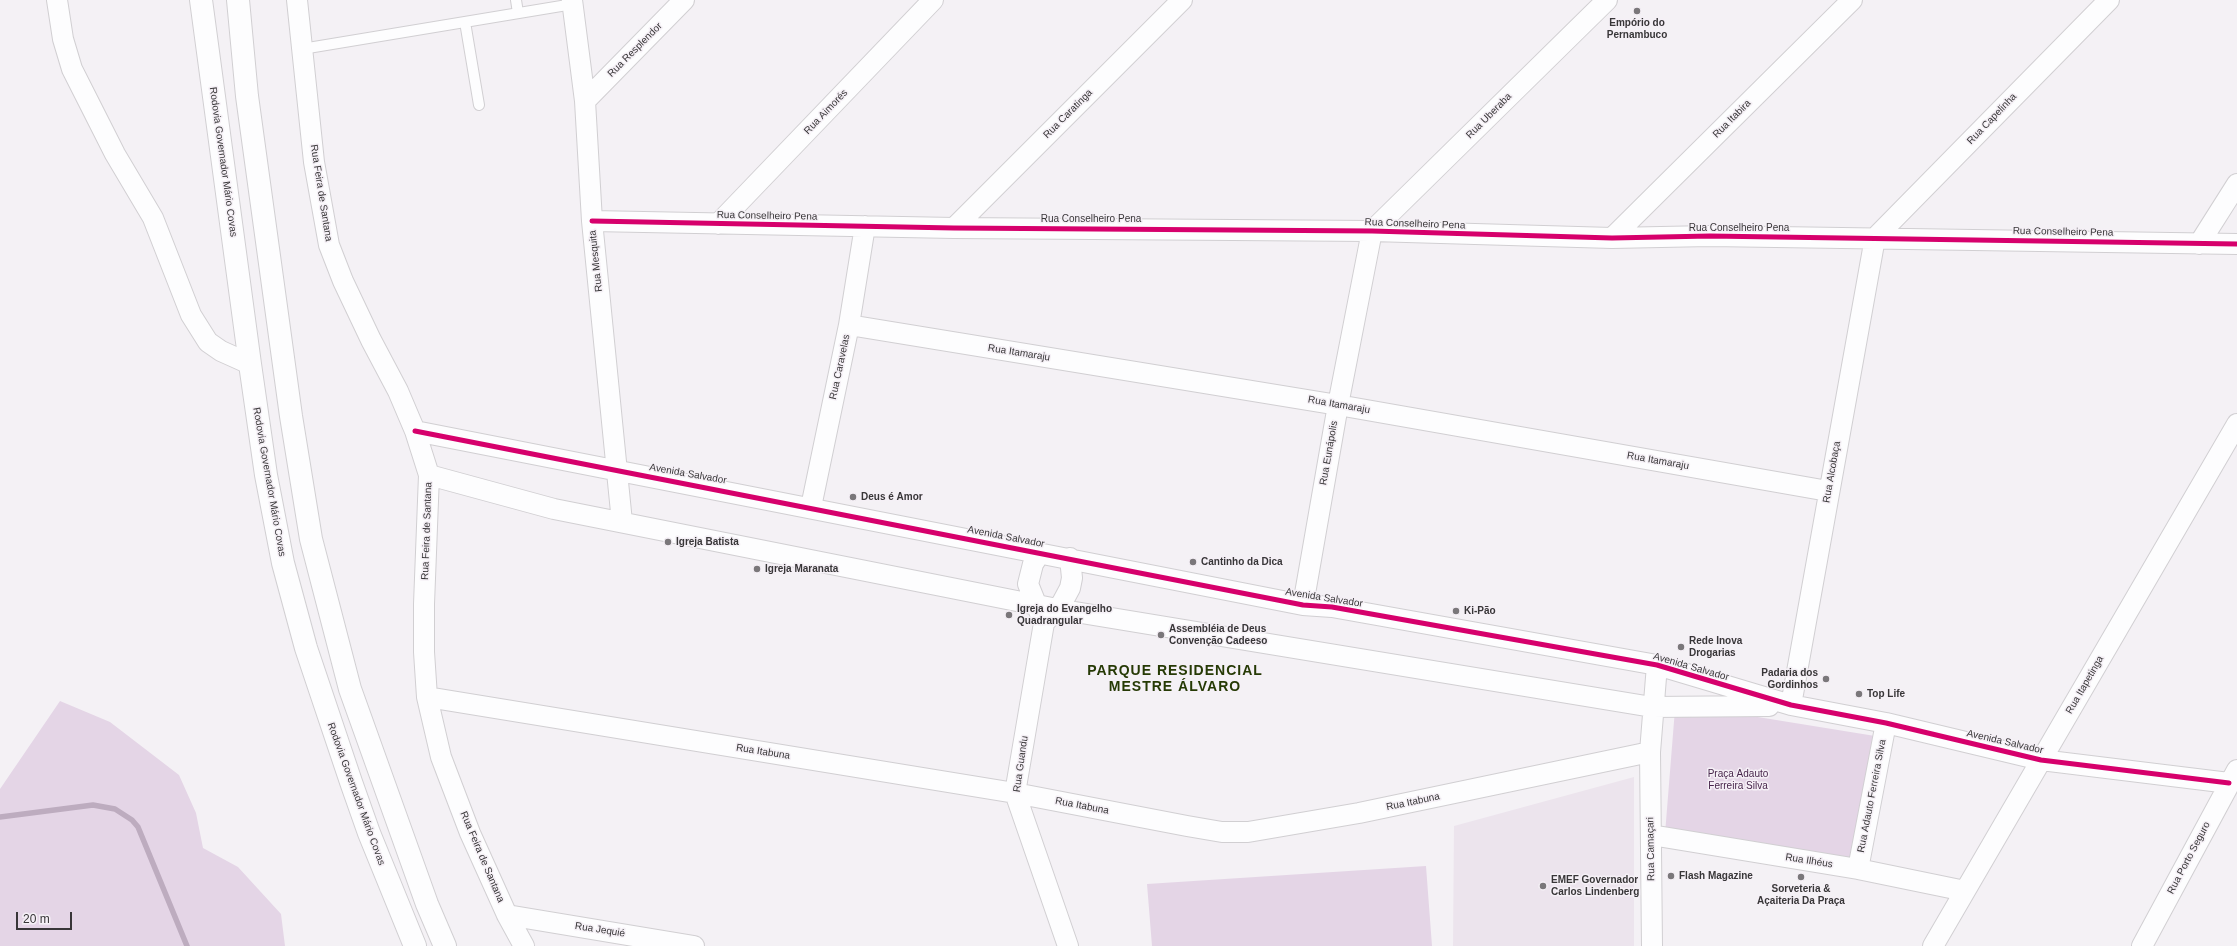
<!DOCTYPE html>
<html>
<head>
<meta charset="utf-8">
<style>
  body { margin:0 }
  #map { position:relative; width:2237px; height:946px; overflow:hidden; background:#f4f1f5; font-family:Arial,sans-serif }
  canvas { display:block }
  .scale { position:absolute; left:16px; top:912px; width:56px; height:18px; box-sizing:border-box; border:2px solid #383638; border-top:0; padding-left:5px; font-size:12px; line-height:14px; white-space:nowrap; color:#383638; -webkit-text-stroke:3px #f5f0f6; paint-order:stroke }
</style>
</head>
<body>
<div id="map">
<canvas width="2237" height="946"></canvas>
<div class="scale">20 m</div>
</div>
<script>
const c = document.querySelector('canvas').getContext('2d');
c.lineJoin = 'round';
function fill(path, color) {
  c.fillStyle = color;
  c.fill(path, 'evenodd');
}
function toPath(rows) {
  const path = new Path2D();
  for (const r of rows) {
    path.moveTo(r[0], r[1]);
    for (let i = 2; i < r.length; i += 2) path.lineTo(r[i], r[i + 1]);
  }
  return path;
}
function trace(path, color, width, dash) {
  c.strokeStyle = color;
  c.lineWidth = width;
  c.lineCap = dash ? 'butt' : 'round';
  c.setLineDash(dash || []);
  c.stroke(path);
}
function write(font, color, halo, rows, align = 'center') {
  c.font = font + ' Arial,sans-serif';
  c.lineWidth = 3;
  c.setLineDash([]);
  c.textBaseline = 'middle';
  c.strokeStyle = halo;
  c.fillStyle = color;
  for (const [text, x, y, turn = 0] of rows) {
    c.save();
    c.translate(x, y);
    c.rotate((+turn || 0) * Math.PI / 180);
    c.textAlign = isNaN(turn) ? turn : align;
    if (halo) c.strokeText(text, 0, 0);
    c.fillText(text, 0, 0);
    c.restore();
  }
}
const built = toPath([
  [1634,777,1634,946,1453,946,1454,826]
]);
const green = toPath([
  [60,701,110,722,179,775,196,813,203,848,238,867,281,914,285,946,0,946,0,789],
  [1696,707,1875,736,1852,864,1665,834,1675,709],
  [1426,866,1432,946,1152,946,1147,884]
]);
const stream = toPath([
  [0,817,93,805,115,809,132,820,138,827,187,946]
]);
const service = toPath([
  [516,0,518,13],
  [465,22,479,105],
  [302,49,573,4]
]);
const minor = toPath([
  [57,0,63,39,72,69,115,154,153,218,191,315,208,342,221,351,250,364],
  [297,0,314,162,329,245,343,281,371,340,398,391,415,431,429,475,424,604,424,652,427,697,441,757,470,833,507,915,524,946],
  [572,0,585,101,592,221,622,522],
  [585,101,684,0],
  [592,221,954,228,1372,231,1612,238,1710,236,2237,244],
  [718,224,933,0],
  [954,228,1182,0],
  [1612,238,1852,0],
  [1875,238,2109,0],
  [2199,244,2237,184],
  [849,325,1338,405,1828,491],
  [415,431,1303,605,1332,607,1657,665,1791,705,1886,723,2041,760,2229,783],
  [429,475,554,509,1057,609,1652,707,1769,706],
  [811,507,849,325,865,226],
  [1040,553,1033,564,1028,584,1041,616],
  [1303,605,1338,405,1372,231,1607,0],
  [427,697,1015,793,1187,826,1222,832,1248,832,1359,813,1650,752,1657,665],
  [1791,705,1875,238],
  [1650,752,1652,946],
  [1651,835,1858,869,1965,891],
  [1858,869,1886,723],
  [507,915,694,946],
  [1068,946,1015,793,1044,623,1062,603,1070,588,1072,578,1070,558],
  [1933,946,2237,424],
  [2142,946,2237,770]
]);
const primary = toPath([
  [201,0,250,364,266,475,283,563,306,648,351,782,369,833,415,946],
  [238,0,247,96,291,416,311,539,350,689,427,904,445,946]
]);
const cycleway = toPath([
  [592,221,954,228,1372,231,1612,238,1710,236,2237,244],
  [415,431,1303,605,1332,607,1657,665,1791,705,1886,723,2041,760,2229,783]
]);
const markers = [
  [1637,11,4,"#7a777a"],
  [853,497,4,"#7a777a"],
  [668,542,4,"#7a777a"],
  [1193,562,4,"#7a777a"],
  [757,569,4,"#7a777a"],
  [1456,611,4,"#7a777a"],
  [1009,615,4,"#7a777a"],
  [1161,635,4,"#7a777a"],
  [1681,647,4,"#7a777a"],
  [1826,679,4,"#7a777a"],
  [1859,694,4,"#7a777a"],
  [1671,876,4,"#7a777a"],
  [1801,877,4,"#7a777a"],
  [1543,886,4,"#7a777a"]
];
const poiNames = [
  ["Empório do",1637,23,"center"],
  ["Pernambuco",1637,35,"center"],
  ["Deus é Amor",861,497],
  ["Igreja Batista",676,542],
  ["Cantinho da Dica",1201,562],
  ["Igreja Maranata",765,569],
  ["Igreja do Evangelho",1017,609],
  ["Quadrangular",1017,621],
  ["Ki-Pão",1464,611],
  ["Assembléia de Deus",1169,629],
  ["Convenção Cadeeso",1169,641],
  ["Rede Inova",1689,641],
  ["Drogarias",1689,653],
  ["Padaria dos",1818,673,"right"],
  ["Gordinhos",1818,685,"right"],
  ["Top Life",1867,694],
  ["Flash Magazine",1679,876],
  ["EMEF Governador",1551,880],
  ["Carlos Lindenberg",1551,892],
  ["Sorveteria &",1801,889,"center"],
  ["Açaiteria Da Praça",1801,901,"center"]
];
const streetNames = [
  ["Rua Resplendor",635,50,-45],
  ["Rua Aimorés",826,112,-46],
  ["Rua Caratinga",1068,114,-45],
  ["Rua Uberaba",1489,116,-45],
  ["Rua Itabira",1732,119,-45],
  ["Rua Capelinha",1992,119,-46],
  ["Rodovia Governador Mário Covas",223,162,82],
  ["Rua Feira de Santana",321,193,81],
  ["Rua Conselheiro Pena",767,216,1],
  ["Rua Conselheiro Pena",1091,219],
  ["Rua Conselheiro Pena",1415,224,2],
  ["Rua Conselheiro Pena",1739,228],
  ["Rua Conselheiro Pena",2063,232,1],
  ["Rua Mesquita",596,261,-96],
  ["Rua Itamaraju",1019,353,9],
  ["Rua Caravelas",840,367,-78],
  ["Rua Itamaraju",1339,405,10],
  ["Rua Eunápolis",1329,453,-80],
  ["Rua Itamaraju",1658,461,10],
  ["Rua Alcobaça",1832,472,-80],
  ["Avenida Salvador",688,474,10],
  ["Rodovia Governador Mário Covas",269,482,80],
  ["Rua Feira de Santana",427,531,-88],
  ["Avenida Salvador",1006,537,11],
  ["Avenida Salvador",1324,598,9],
  ["Avenida Salvador",1691,667,16],
  ["Rua Itapetinga",2085,685,-60],
  ["Avenida Salvador",2005,742,13],
  ["Rua Itabuna",763,752,9],
  ["Rua Guandu",1021,764,-82],
  ["Rodovia Governador Mário Covas",356,794,70],
  ["Rua Adauto Ferreira Silva",1872,796,-79],
  ["Rua Itabuna",1413,802,-12],
  ["Rua Itabuna",1082,806,11],
  ["Rua Camaçari",1651,849,-91],
  ["Rua Feira de Santana",482,857,67],
  ["Rua Porto Seguro",2189,858,-62],
  ["Rua Ilhéus",1809,861,9],
  ["Rua Jequié",600,930,9]
];
const parkNames = [
  ["Praça Adauto",1738,774],
  ["Ferreira Silva",1738,786]
];
const districtNames = [
  ["PARQUE RESIDENCIAL",1175,671],
  ["MESTRE ÁLVARO",1175,687]
];
fill(built, '#ece4ed');
fill(green, '#e4d5e6');
trace(stream, '#bdacbf', 5.5);
trace(service, '#d1cfd2', 12);
trace(minor, '#d1cfd2', 22);
trace(primary, '#d1cfd2', 24);
trace(service, '#fdfdfe', 10);
trace(minor, '#fdfdfe', 20);
trace(primary, '#fdfdfe', 22);
trace(cycleway, '#d6006c', 5);
for (const [x, y, r, color] of markers) {
  const dot = new Path2D();
  dot.arc(x, y, r, 0, 2 * Math.PI);
  c.fillStyle = color;
  c.fill(dot);
  trace(dot, '#f5f0f6', 1.5);
}
write('bold 10px', '#383638', '#f5f0f6', poiNames, 'left');
write('10px', '#383638', '#f5f0f6', streetNames);
write('10px', '#48264c', '#f5f0f6', parkNames);
c.letterSpacing = '1px';
write('bold 14px', '#263a05', '#f5f0f6', districtNames);
c.letterSpacing = '0px';
</script>
</body>
</html>
